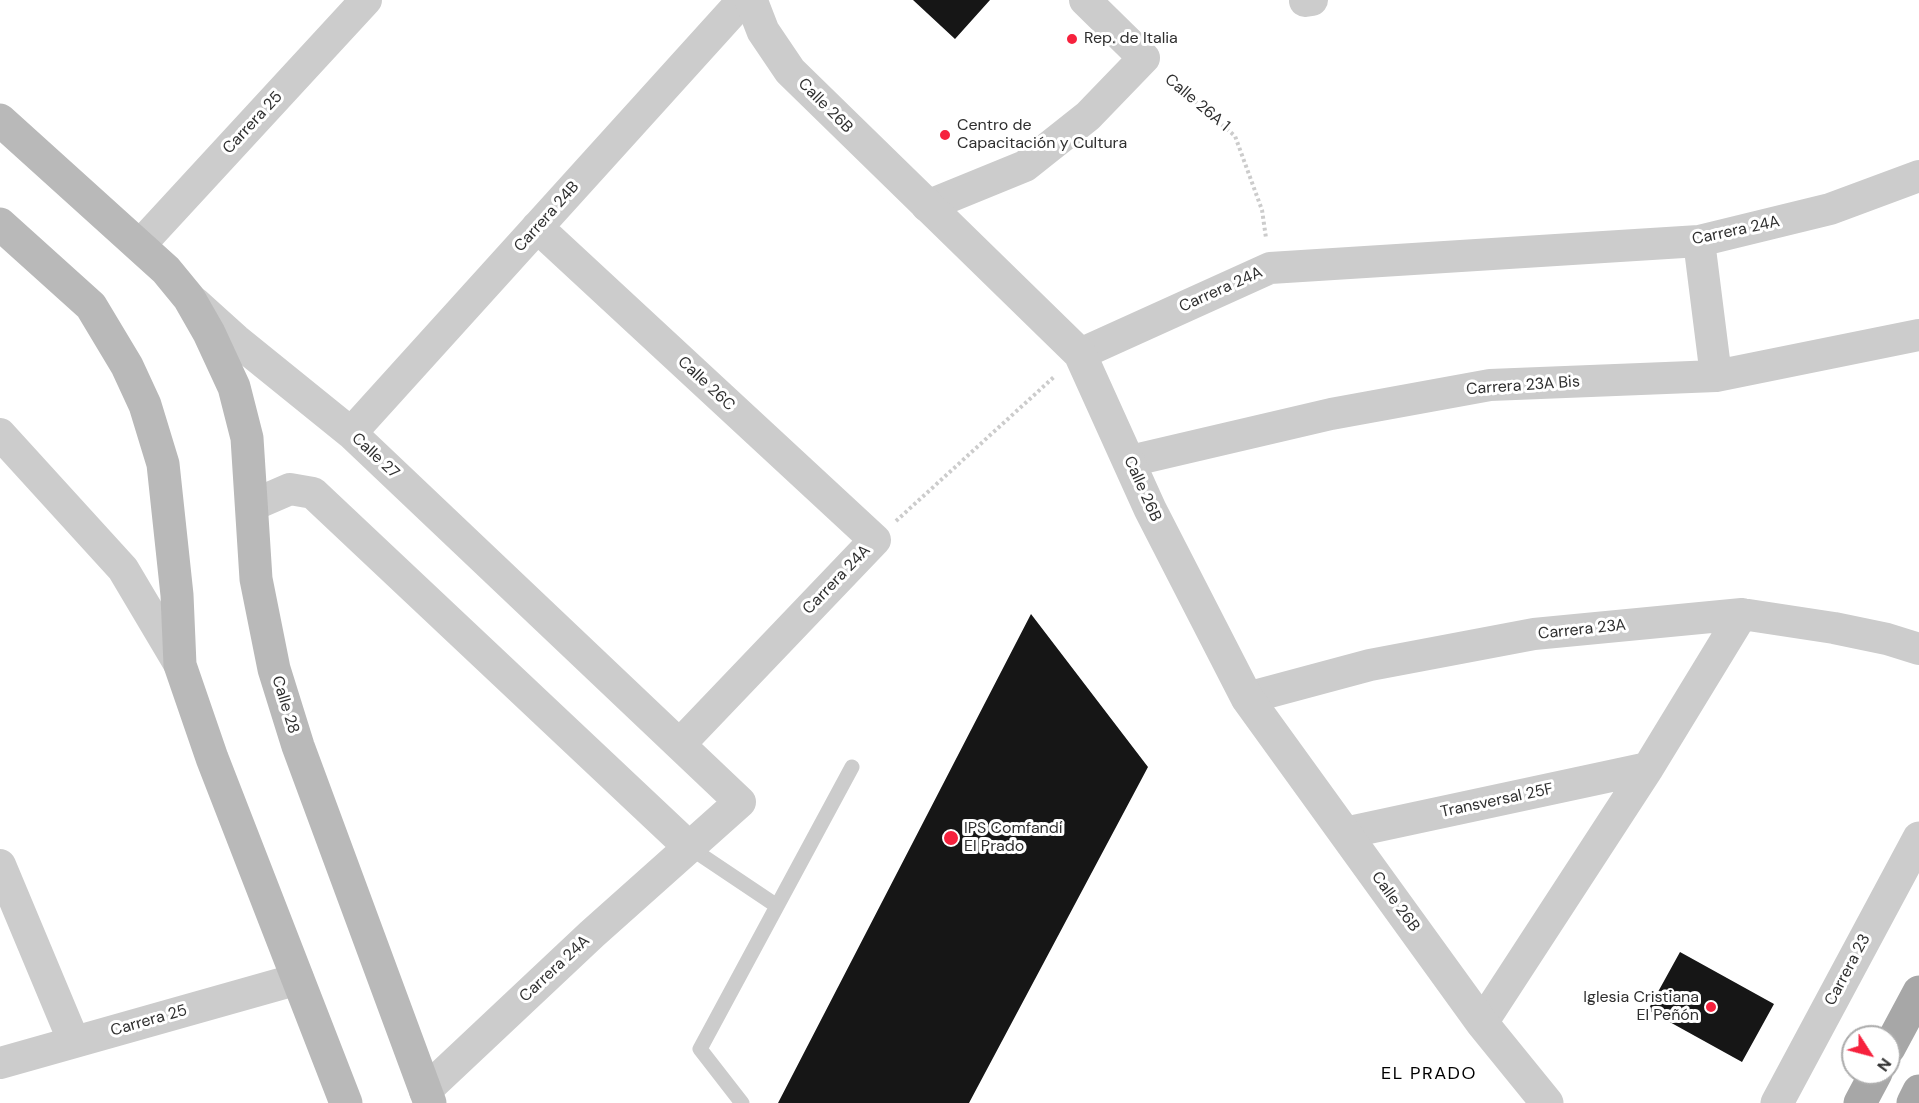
<!DOCTYPE html>
<html>
<head>
<meta charset="utf-8">
<style>
  body { margin:0 }
  #map { position:relative; width:1919px; height:1103px; overflow:hidden; background:#fff; font-family:"DM Sans",sans-serif }
  canvas { display:block }
  .north { position:absolute; left:1841px; top:1025px; width:60px; height:60px; box-sizing:border-box; background:#fff; border:2px solid #acacac; border-radius:50%; rotate:126deg; font-size:16px; font-weight:700; line-height:24px; text-align:center; color:#2f2f2f }
  .north::after { content:''; display:block; margin:auto; width:21px; height:27px; background:#f6213d; clip-path:polygon(50% 0,100% 100%,50% 72%,0 100%) }
</style>
</head>
<body>
<div id="map">
<canvas width="1919" height="1103"></canvas>
<div class="north">N</div>
</div>
<script>
const c = document.querySelector('canvas').getContext('2d');
c.lineJoin = 'round';
function fill(path, color) {
  c.fillStyle = color;
  c.fill(path, 'evenodd');
}
function toPath(rows) {
  const path = new Path2D();
  for (const r of rows) {
    path.moveTo(r[0], r[1]);
    for (let i = 2; i < r.length; i += 2) path.lineTo(r[i], r[i + 1]);
  }
  return path;
}
function trace(path, color, width, dash) {
  c.strokeStyle = color;
  c.lineWidth = width;
  c.lineCap = dash ? 'butt' : 'round';
  c.setLineDash(dash || []);
  c.stroke(path);
}
function write(font, color, halo, rows, align = 'center') {
  c.font = font + ' "DM Sans",sans-serif';
  c.lineWidth = 6;
  c.setLineDash([]);
  c.textBaseline = 'middle';
  c.strokeStyle = halo;
  c.fillStyle = color;
  for (const [text, x, y, turn = 0] of rows) {
    c.save();
    c.translate(x, y);
    c.rotate((+turn || 0) * Math.PI / 180);
    c.textAlign = isNaN(turn) ? turn : align;
    if (halo) c.strokeText(text, 0, 0);
    c.fillText(text, 0, 0);
    c.restore();
  }
}
const building = toPath([
  [913,0,990,0,955,39],
  [1031,614,1148,767,969,1103,778,1103],
  [1680,952,1774,1004,1742,1062,1648,1010]
]);
const path = toPath([
  [1167,78,1235,136,1262,210,1266,238],
  [896,521,1055,376]
]);
const service = toPath([
  [689,847,777,906],
  [742,1103,700,1049,852,767]
]);
const minor = toPath([
  [1305,1,1312,0],
  [927,206,1025,166,1088,116,1144,58,1085,0],
  [537,227,875,540,680,744],
  [1699,241,1716,376],
  [140,245,366,0],
  [195,303,236,340,351,433,740,802,592,934,425,1091],
  [1080,354,1270,268,1699,241,1830,209,1919,176],
  [351,433,743,0],
  [0,434,123,569,180,665],
  [1130,461,1331,414,1490,385,1716,376,1919,335],
  [253,505,290,489,313,493,689,847],
  [1247,698,1370,665,1534,634,1742,614,1834,628,1887,639,1919,649],
  [1345,833,1648,768],
  [0,865,74,1042],
  [1482,1023,1648,768,1742,614],
  [0,1063,298,979]
]);
const tertiary = toPath([
  [751,0,763,31,790,71,1080,354,1150,509,1247,698,1482,1023,1547,1103],
  [1777,1103,1919,838]
]);
const secondary = toPath([
  [0,120,166,270,189,298,209,333,234,387,247,438,256,579,274,669,298,746,430,1103],
  [0,224,91,306,127,366,145,405,163,464,177,595,180,665,212,758,346,1103]
]);
const primary = toPath([
  [1889,1048,1919,992],
  [1860,1103,1876,1073],
  [1913,1103,1919,1091]
]);
const markers = [
  [1072,39,6,"#f6213d"],
  [945,135,6,"#f6213d"],
  [951,838,8,"#f6213d"],
  [1711,1007,6,"#f6213d"]
];
const poiNames = [
  ["Rep. de Italia",1084,39],
  ["Centro de",957,126],
  ["Capacitación y Cultura",957,144],
  ["IPS Comfandi",964,829],
  ["El Prado",964,847],
  ["Iglesia Cristiana",1699,998,"right"],
  ["El Peñón",1699,1016,"right"]
];
const streetNames = [
  ["Calle 26A 1",1197,103,40],
  ["Calle 26B",825,106,45],
  ["Carrera 25",253,123,-47],
  ["Carrera 24B",547,217,-48],
  ["Carrera 24A",1736,231,-12],
  ["Carrera 24A",1221,290,-24],
  ["Calle 26C",706,384,43],
  ["Carrera 23A Bis",1523,386,-4],
  ["Calle 27",375,456,43],
  ["Calle 26B",1142,489,66],
  ["Carrera 24A",837,580,-46],
  ["Carrera 23A",1582,630,-6],
  ["Calle 28",285,705,73],
  ["Transversal 25F",1497,801,-12],
  ["Calle 26B",1395,902,54],
  ["Carrera 24A",555,969,-43],
  ["Carrera 23",1848,970,-62],
  ["Carrera 25",149,1021,-16]
];
const neighbourhoodNames = [
  ["EL PRADO",1429,1074]
];
fill(building, '#161616');
trace(path, '#ccc', 4, [3, 3]);
trace(service, '#ccc', 15);
trace(minor, '#ccc', 32);
trace(tertiary, '#ccc', 33);
trace(secondary, '#b9b9b9', 33);
trace(primary, '#a7a7a7', 33);
for (const [x, y, r, color] of markers) {
  const dot = new Path2D();
  dot.arc(x, y, r, 0, 2 * Math.PI);
  c.fillStyle = color;
  c.fill(dot);
  trace(dot, '#fff', 2);
}
write('16px', '#2f2f2f', '#fff', poiNames, 'left');
write('16px', '#2f2f2f', '#fff', streetNames);
c.letterSpacing = '1.5px';
write('18px', '#000', '#fff', neighbourhoodNames);
c.letterSpacing = '0px';
</script>
</body>
</html>
